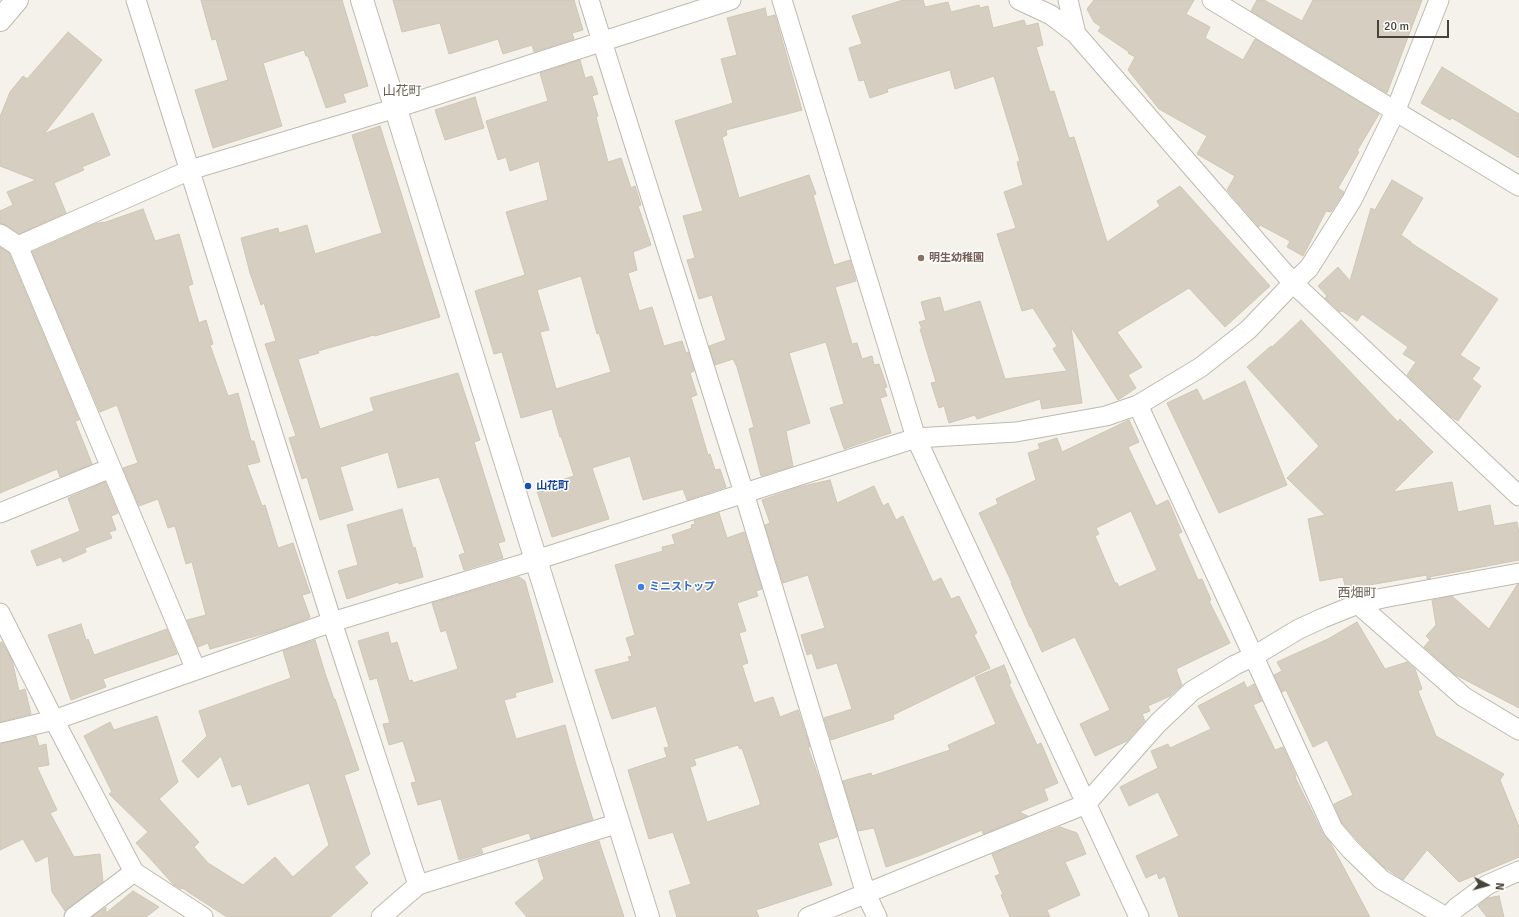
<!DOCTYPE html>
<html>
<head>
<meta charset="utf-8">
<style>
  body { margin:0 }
  #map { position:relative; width:1519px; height:917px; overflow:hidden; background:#f4f2eb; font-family:Signika,sans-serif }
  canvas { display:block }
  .north { position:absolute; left:1467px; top:865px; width:40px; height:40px; -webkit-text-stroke:3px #fff; paint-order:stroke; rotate:96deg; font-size:11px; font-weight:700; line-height:16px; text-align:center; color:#484339 }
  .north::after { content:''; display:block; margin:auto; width:14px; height:18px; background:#484339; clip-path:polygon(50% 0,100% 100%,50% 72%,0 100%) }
  .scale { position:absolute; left:1377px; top:20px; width:72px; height:18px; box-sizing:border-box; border:2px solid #484339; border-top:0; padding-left:5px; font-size:12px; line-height:14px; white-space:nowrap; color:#484339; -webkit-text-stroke:3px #fff; paint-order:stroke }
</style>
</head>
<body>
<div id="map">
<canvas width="1519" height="917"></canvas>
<div class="north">N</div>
<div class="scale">20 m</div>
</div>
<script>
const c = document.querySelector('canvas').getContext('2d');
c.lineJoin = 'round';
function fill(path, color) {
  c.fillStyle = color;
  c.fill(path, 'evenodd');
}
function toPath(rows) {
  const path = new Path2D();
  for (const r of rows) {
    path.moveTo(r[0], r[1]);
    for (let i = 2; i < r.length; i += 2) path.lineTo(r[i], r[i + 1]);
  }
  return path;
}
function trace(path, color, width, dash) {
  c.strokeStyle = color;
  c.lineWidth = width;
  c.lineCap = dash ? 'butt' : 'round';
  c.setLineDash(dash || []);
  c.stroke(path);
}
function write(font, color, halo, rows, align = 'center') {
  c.font = font + ' Signika,"Noto Sans JP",sans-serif';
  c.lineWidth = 3;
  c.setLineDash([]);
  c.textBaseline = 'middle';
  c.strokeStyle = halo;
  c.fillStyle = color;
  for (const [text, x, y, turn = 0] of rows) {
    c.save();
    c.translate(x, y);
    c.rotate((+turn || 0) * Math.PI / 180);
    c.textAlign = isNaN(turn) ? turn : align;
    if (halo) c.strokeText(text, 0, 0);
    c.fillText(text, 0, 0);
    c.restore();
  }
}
const building = toPath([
  [201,0,342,0,368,86,343,94,346,102,326,108,308,56,306,56,304,50,263,63,282,126,213,148,195,90,228,80,216,39,212,40,201,0],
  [393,0,574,0,583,30,572,33,574,39,534,52,532,45,503,54,498,39,449,54,440,23,402,32,393,0],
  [903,0,923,0,925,7,948,2,951,12,979,5,980,8,988,6,993,28,1024,20,1026,26,1038,23,1043,45,1036,47,1050,92,1054,91,1069,138,1074,137,1107,242,1160,206,1157,201,1180,186,1270,286,1225,327,1189,288,1117,332,1142,367,1128,375,1136,388,1118,400,1071,327,1082,403,1042,409,1040,399,977,419,975,415,949,423,944,406,939,408,931,383,936,382,920,329,922,329,919,322,926,320,921,302,940,297,944,312,980,301,1005,379,1067,371,1053,349,1057,346,1033,308,1022,311,997,234,1016,228,1004,192,1023,185,1017,162,1020,161,994,76,955,89,950,70,887,89,888,92,870,98,864,80,859,81,849,48,862,44,852,16,903,0],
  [1094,0,1194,0,1186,14,1210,27,1205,38,1243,60,1255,39,1379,114,1357,151,1359,152,1338,188,1344,192,1342,195,1331,212,1326,211,1303,256,1287,247,1290,241,1260,225,1259,227,1227,190,1235,176,1197,154,1207,136,1159,109,1128,70,1135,57,1128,53,1129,52,1098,31,1101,27,1094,22,1087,9,1094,0],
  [1257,0,1264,0,1302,21,1313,0,1422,0,1387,93,1251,11,1257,0],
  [765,8,767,17,775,15,802,110,726,130,727,135,722,137,739,198,809,175,816,194,813,195,834,265,850,260,856,281,835,287,852,344,857,343,862,359,872,356,874,365,879,364,887,387,884,388,887,396,880,398,891,433,844,449,830,408,844,404,826,342,789,353,810,423,786,431,793,466,761,476,749,429,754,427,737,367,733,359,715,365,709,346,726,340,712,295,699,299,687,260,695,258,683,216,703,211,675,121,733,103,721,59,737,55,727,18,765,8],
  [68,32,102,60,44,134,93,113,110,155,82,167,84,170,54,183,66,213,19,234,6,225,0,223,0,211,13,205,7,192,36,180,0,166,0,117,10,92,23,76,27,79,68,32],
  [580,60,585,78,592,76,598,94,592,96,598,116,596,117,608,162,621,158,631,188,635,186,641,205,638,206,651,245,633,252,637,270,628,273,639,311,652,307,664,346,682,341,686,353,688,352,694,371,690,373,697,395,691,397,708,455,710,454,715,470,720,469,726,487,687,500,683,489,643,500,630,456,592,468,609,519,552,537,536,488,574,476,561,436,560,437,552,409,521,418,502,352,494,354,475,291,525,275,506,212,548,200,539,161,510,171,506,157,498,160,486,121,548,101,540,73,580,60],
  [581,276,597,334,599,333,611,372,556,389,540,332,549,330,537,290,581,276],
  [1442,67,1519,114,1519,158,1452,118,1450,120,1421,103,1442,67],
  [475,97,484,128,445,140,435,110,475,97],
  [380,126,440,317,375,336,374,335,318,351,319,353,298,359,320,429,374,411,370,398,458,373,480,440,474,442,505,541,498,543,503,558,464,570,459,555,465,553,439,477,398,488,388,452,340,467,353,510,320,520,307,477,302,479,289,438,296,436,265,344,276,341,264,303,261,305,250,273,241,238,278,228,279,233,307,225,315,254,382,233,352,135,380,126],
  [1392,180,1423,198,1401,235,1411,242,1411,243,1498,299,1460,355,1480,368,1472,379,1481,386,1458,421,1450,416,1407,375,1416,362,1403,354,1408,347,1362,314,1357,321,1342,311,1340,312,1325,298,1327,296,1318,286,1338,267,1350,281,1371,208,1375,210,1392,180],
  [143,209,155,241,179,234,193,284,188,286,199,323,206,320,213,344,210,345,228,396,238,393,251,441,254,441,260,462,247,465,262,506,265,505,278,548,293,543,310,593,302,595,310,617,309,618,277,630,210,649,208,643,198,647,187,620,206,615,192,562,186,564,175,526,168,528,158,499,139,506,123,468,138,463,117,405,100,412,32,252,95,224,103,222,103,223,143,209],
  [0,247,9,253,79,420,75,421,92,464,60,477,57,469,0,493,0,247],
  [1301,320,1398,422,1400,419,1433,452,1393,492,1452,482,1458,512,1490,505,1494,526,1517,522,1519,534,1519,560,1429,577,1431,578,1427,579,1427,575,1369,585,1370,589,1347,594,1343,577,1320,581,1308,519,1325,515,1287,478,1319,446,1247,367,1271,346,1272,347,1301,320],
  [1245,381,1287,485,1219,513,1167,403,1197,389,1203,401,1245,381],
  [1129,420,1139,442,1128,447,1156,506,1168,500,1182,532,1178,534,1198,580,1202,579,1211,600,1209,601,1230,643,1176,669,1182,685,1170,696,1148,706,1150,711,1142,714,1145,721,1127,741,1095,756,1080,724,1110,710,1075,637,1042,652,1031,627,1030,627,1011,583,1012,583,979,513,998,504,996,499,1036,480,1028,453,1040,449,1038,444,1057,438,1062,452,1129,420],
  [1131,511,1157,570,1119,587,1117,583,1115,583,1095,536,1099,534,1096,528,1131,511],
  [830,480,837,503,874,486,883,506,888,503,896,520,903,516,933,582,941,578,951,599,959,596,977,633,974,635,990,668,893,715,894,719,831,740,824,718,852,709,837,663,817,669,812,653,807,655,801,635,825,628,808,575,783,583,765,525,770,523,762,500,799,487,830,480],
  [105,482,118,513,111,516,116,530,109,532,112,538,85,548,86,552,63,562,61,557,37,566,31,551,80,531,68,498,105,482],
  [402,509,413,548,415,547,423,577,399,584,398,582,347,599,338,571,358,565,347,525,402,509],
  [719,513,727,538,744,532,762,589,756,591,758,596,737,603,746,631,739,633,748,663,742,665,754,703,773,697,780,717,798,710,810,747,808,747,821,784,837,837,818,843,832,885,756,910,759,917,677,917,669,891,691,884,673,832,649,839,628,770,667,757,664,748,669,747,656,706,612,719,595,670,630,661,628,657,632,656,626,638,635,635,615,565,663,551,662,547,675,544,672,535,692,528,691,525,695,524,694,521,719,513],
  [738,745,740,749,742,748,760,802,760,805,707,822,690,767,696,765,694,759,738,745],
  [519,577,525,581,553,682,515,693,516,697,504,700,516,739,565,725,576,765,593,820,531,839,529,833,481,848,483,853,459,860,441,799,418,805,411,783,416,782,403,741,389,745,383,724,390,723,377,678,370,680,358,641,388,632,391,644,397,642,409,681,412,680,413,683,458,669,446,630,441,632,432,603,519,577],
  [1519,584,1519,708,1454,674,1424,647,1430,640,1426,636,1436,625,1432,600,1452,596,1489,629,1517,585,1519,584],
  [1357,622,1385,669,1407,662,1415,669,1422,689,1418,691,1436,736,1504,774,1500,780,1519,827,1519,857,1459,882,1427,850,1403,880,1384,867,1359,842,1342,823,1334,804,1353,795,1327,740,1313,747,1286,690,1282,692,1274,675,1282,671,1277,662,1328,639,1357,622],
  [81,624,86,640,88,639,94,655,167,629,177,654,103,679,106,687,71,700,48,635,81,624],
  [315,640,325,673,334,699,335,699,359,770,344,775,370,854,354,867,368,883,330,917,227,917,182,888,181,889,174,885,136,843,148,832,109,794,112,792,84,736,110,722,114,730,157,716,178,782,159,799,199,842,194,847,208,863,243,885,275,857,293,877,329,845,309,783,248,805,241,784,232,787,221,756,198,778,182,761,207,736,199,711,291,678,283,651,315,640],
  [2,642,12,660,19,691,25,689,31,714,0,722,0,643,2,642],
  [1004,665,1011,683,1009,684,1037,745,1041,743,1058,783,1044,789,1048,800,1019,812,1028,816,983,834,982,830,918,856,886,867,874,828,858,831,843,781,871,773,872,776,950,750,948,745,996,724,975,677,1004,665],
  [1244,682,1247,688,1254,684,1262,701,1253,705,1275,750,1283,747,1292,767,1296,776,1295,777,1323,834,1330,842,1370,917,1179,917,1165,876,1159,879,1157,873,1146,878,1136,856,1179,836,1158,792,1129,806,1120,787,1158,768,1151,751,1168,744,1170,748,1211,729,1198,706,1244,682],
  [36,736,39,746,46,744,49,765,37,767,57,810,50,813,74,857,100,854,103,882,65,911,52,892,48,856,36,862,23,839,0,850,0,744,36,736],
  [1060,827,1077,833,1086,854,1065,862,1080,895,1047,910,1050,917,1010,917,1001,895,1003,894,995,876,1000,874,992,854,1060,827],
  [599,841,624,917,527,917,515,903,544,879,538,860,599,841],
  [133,891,159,907,146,917,92,917,106,907,106,913,133,891],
  [1499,896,1504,917,1487,917,1478,906,1487,898,1499,896]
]);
const minor = toPath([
  [136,0,332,622,418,885],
  [589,0,744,493,866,894,877,917],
  [782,0,916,438,1139,917],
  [1019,0,1051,15,1076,34,1293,283,1519,496],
  [1068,0,1076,34],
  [1212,0,1519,186],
  [0,234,18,246,196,670],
  [18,246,190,170,396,108,731,0],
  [1138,405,1333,829,1351,850,1382,880,1446,917],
  [0,513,111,468],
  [1358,604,1464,697,1519,730],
  [0,613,54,720,134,872,203,917],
  [0,733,54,720,332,622,536,560,916,438,1016,432,1106,416,1138,405,1201,367,1248,330,1293,283,1309,268,1352,200,1395,112,1439,0],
  [74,917,134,872],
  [381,917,418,885,619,823],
  [808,917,1086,804,1158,723,1192,691,1235,665,1254,656,1299,629,1323,618,1358,604,1383,598,1519,573],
  [1448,917,1456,908,1487,885,1519,871]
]);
const tertiary = toPath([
  [362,0,536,560,648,917],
  [0,20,17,0]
]);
const markers = [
  [921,258,4,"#8d6e63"],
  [528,486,4,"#1a4fb4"],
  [641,587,4,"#3f7fe0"]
];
const educationNames = [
  ["明生幼稚園",929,258]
];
const transitNames = [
  ["山花町",536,486]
];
const shopNames = [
  ["ミニストップ",649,587]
];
const quarterNames = [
  ["山花町",402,92],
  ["西畑町",1357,594]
];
fill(building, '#d5cec1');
trace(building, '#d0c6b4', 1);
trace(minor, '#bfbaae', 21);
trace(tertiary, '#bfbaae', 24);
trace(minor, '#fff', 19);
trace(tertiary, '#fff', 22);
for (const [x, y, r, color] of markers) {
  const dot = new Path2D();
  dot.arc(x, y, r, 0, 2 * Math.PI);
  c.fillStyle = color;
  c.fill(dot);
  trace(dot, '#fff', 1.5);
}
write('bold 11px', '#785e54', '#fff', educationNames, 'left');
write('bold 11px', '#164399', '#fff', transitNames, 'left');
write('bold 11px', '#366cbe', '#fff', shopNames, 'left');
write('13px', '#6a6151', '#fff', quarterNames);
</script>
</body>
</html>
